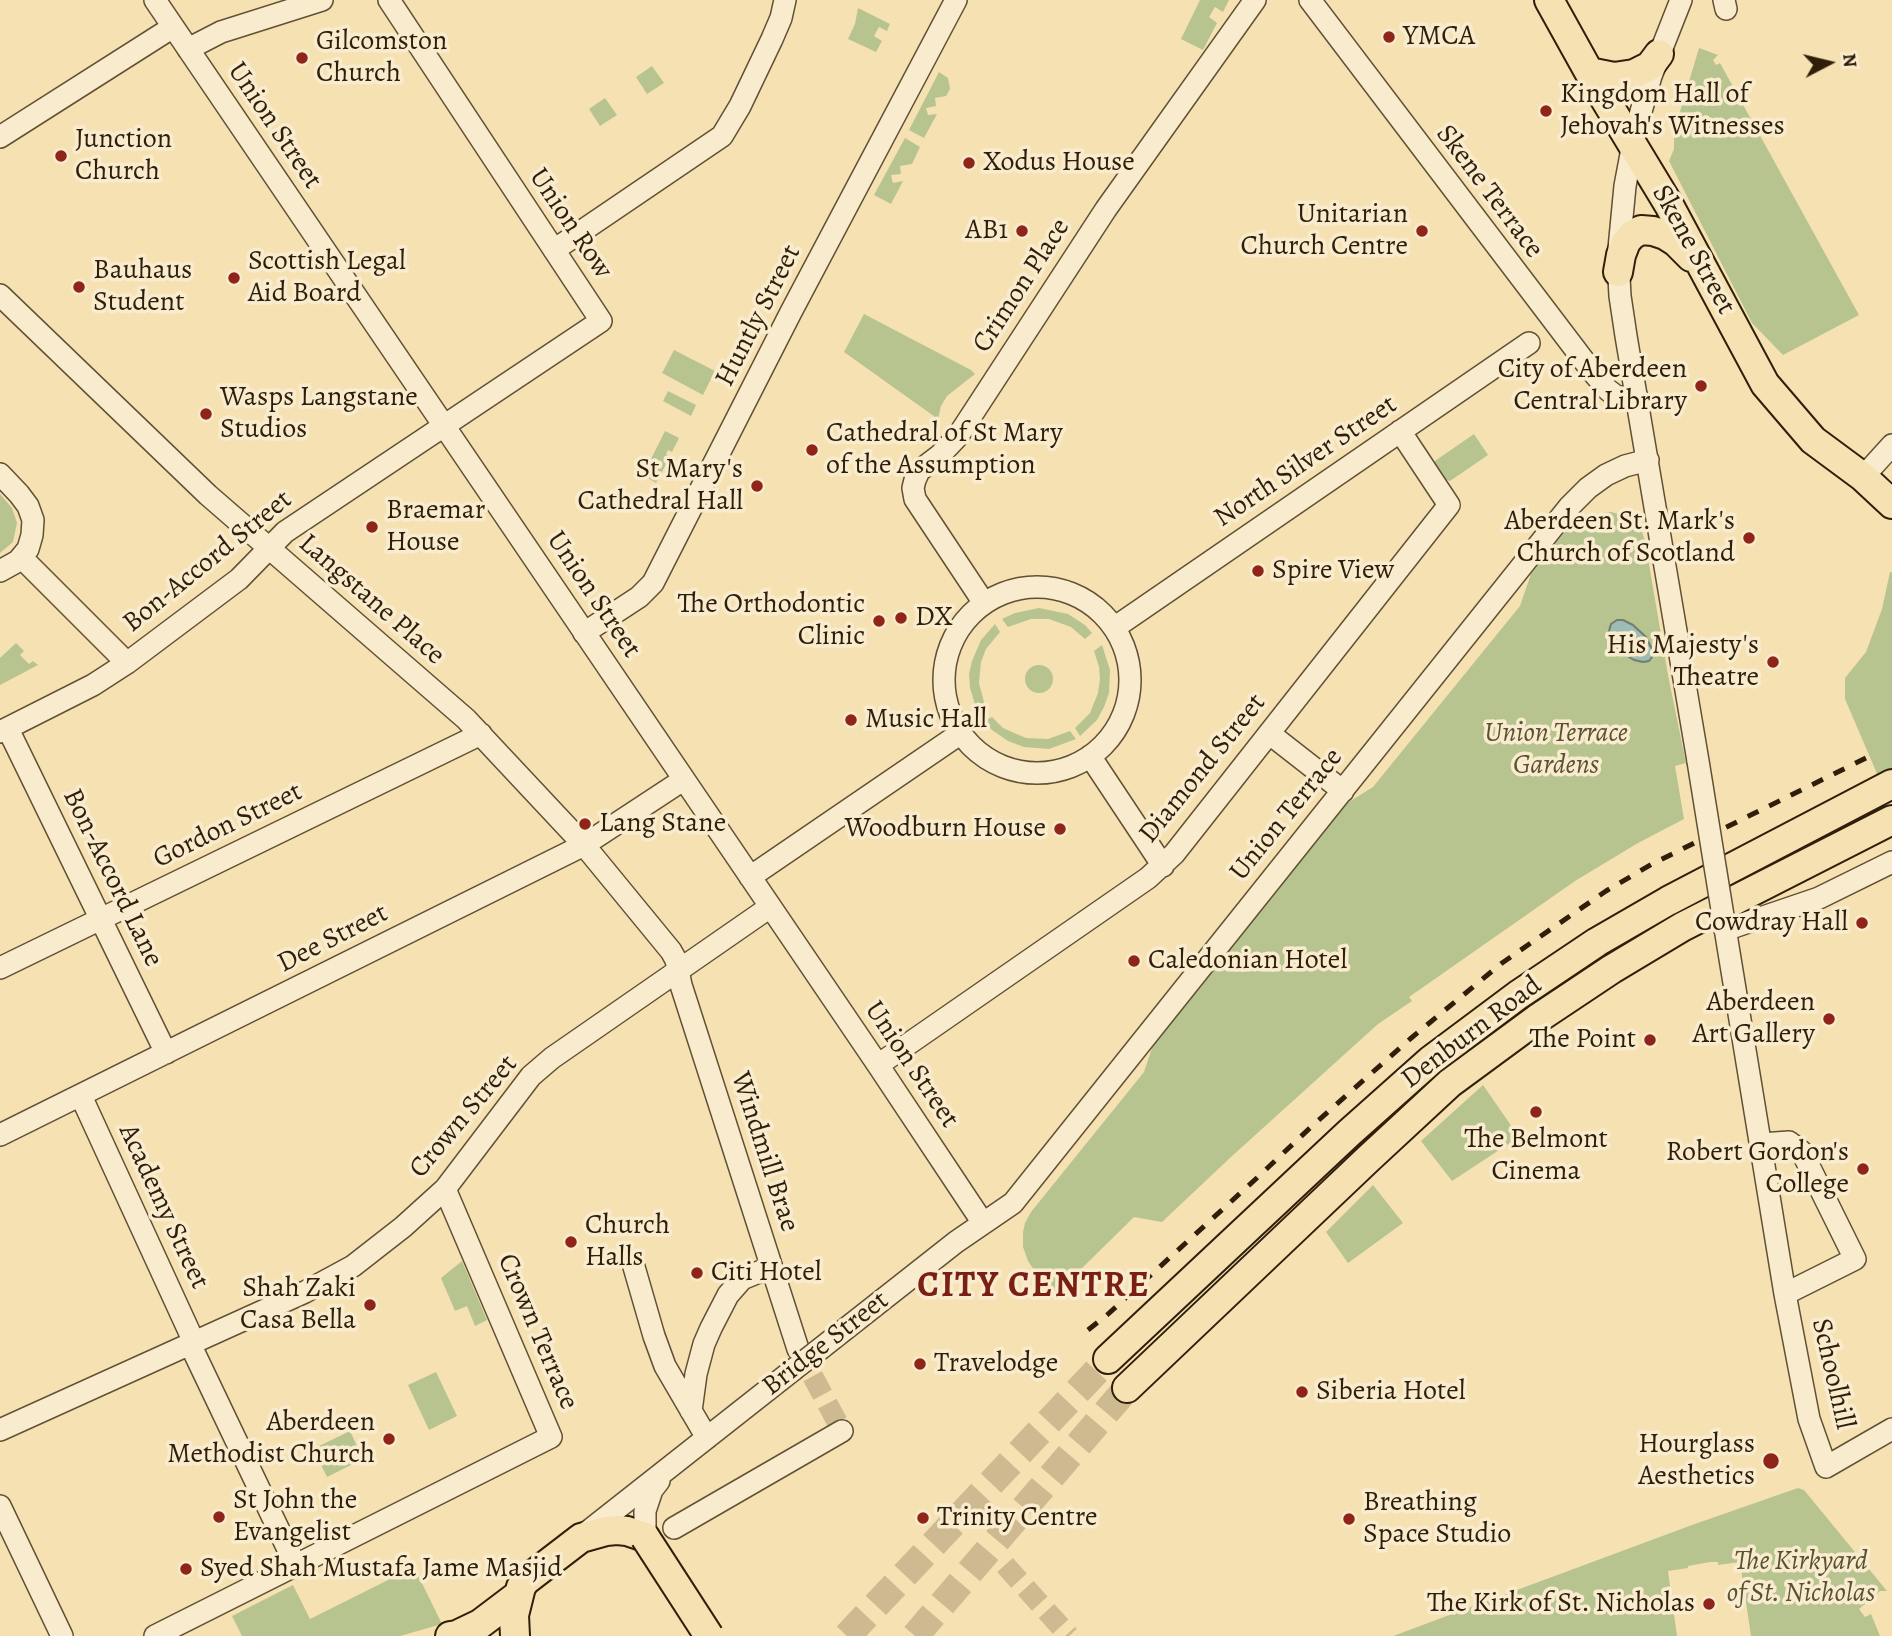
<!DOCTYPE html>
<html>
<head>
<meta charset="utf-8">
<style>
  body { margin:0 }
  #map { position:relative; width:1892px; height:1636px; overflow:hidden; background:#f6e1b3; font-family:Alegreya,serif }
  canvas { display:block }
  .north { position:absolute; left:1794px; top:28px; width:70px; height:70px; -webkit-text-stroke:5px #f9ecce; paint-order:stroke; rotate:83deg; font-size:19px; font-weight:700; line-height:28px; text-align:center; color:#2f1f0a }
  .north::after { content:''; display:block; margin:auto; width:24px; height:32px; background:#2f1f0a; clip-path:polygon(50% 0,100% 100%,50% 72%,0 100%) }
</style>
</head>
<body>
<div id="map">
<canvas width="1892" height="1636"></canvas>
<div class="north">N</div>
</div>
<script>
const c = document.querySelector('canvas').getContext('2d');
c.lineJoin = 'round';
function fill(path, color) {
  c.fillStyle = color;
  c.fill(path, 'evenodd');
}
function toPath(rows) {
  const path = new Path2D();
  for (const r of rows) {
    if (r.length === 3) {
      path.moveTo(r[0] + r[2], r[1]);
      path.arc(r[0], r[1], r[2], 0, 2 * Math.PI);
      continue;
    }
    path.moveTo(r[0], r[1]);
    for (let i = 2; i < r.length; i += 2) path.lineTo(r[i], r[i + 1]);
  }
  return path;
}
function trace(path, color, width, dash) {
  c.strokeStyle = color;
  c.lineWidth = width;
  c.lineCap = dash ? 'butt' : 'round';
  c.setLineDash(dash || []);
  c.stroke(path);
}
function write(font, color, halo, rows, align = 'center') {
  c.font = font + ' Alegreya,serif';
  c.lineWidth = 7;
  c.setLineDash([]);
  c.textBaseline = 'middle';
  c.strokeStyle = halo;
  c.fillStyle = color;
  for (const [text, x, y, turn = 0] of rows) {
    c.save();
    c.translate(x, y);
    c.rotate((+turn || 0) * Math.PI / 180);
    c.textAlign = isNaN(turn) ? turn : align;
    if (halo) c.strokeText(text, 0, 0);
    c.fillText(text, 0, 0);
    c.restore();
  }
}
const green = toPath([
  [1200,0,1229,0,1223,12,1215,7,1209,17,1217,23,1203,50,1181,39],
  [858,8,890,24,887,31,879,27,874,36,882,41,876,52,848,39,855,24],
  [1699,48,1718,55,1713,60,1716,65,1720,63,1859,315,1783,355,1752,323,1669,161,1674,149,1674,132],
  [652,66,664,83,647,94,636,77],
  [939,72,948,78,950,89,946,96,935,98,936,106,926,108,928,115,937,114,924,138,909,130],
  [605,98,617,115,600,126,589,109],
  [905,138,920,147,912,164,900,166,901,174,891,175,893,183,903,181,891,204,874,195],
  [864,314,971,370,975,374,947,396,941,406,938,419,844,352],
  [674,350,715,371,703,395,662,373],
  [668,391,696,405,691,416,663,401],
  [665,431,679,438,672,452,668,450,666,454,670,457,656,483,643,475],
  [1474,434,1488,455,1450,481,1442,478,1432,463],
  [0,494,12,508,17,523,13,542,0,553],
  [1611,512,1623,515,1633,521,1641,529,1645,541,1668,675,1686,763,1675,766,1684,819,1638,843,1575,881,1409,997,1412,1001,1378,1024,1231,1157,1162,1222,1134,1217,1072,1278,1072,1279,1063,1285,1062,1289,1063,1293,1053,1299,1028,1261,1023,1247,1023,1232,1025,1223,1031,1212,1144,1072,1154,1042,1344,805,1373,787,1520,606,1531,574,1567,529,1576,521,1593,514],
  [1890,572,1892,572,1892,769,1878,776,1845,699,1845,678,1866,652,1882,609],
  [1039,608,1068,614,1085,625,1092,633,1085,639,1071,627,1049,619,1031,619,1008,627,1002,619,1015,613],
  [995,624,1000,632,986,649,981,662,979,683,985,706,977,711,970,688,969,674,972,661,981,640],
  [16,643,24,651,20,655,29,664,33,661,38,665,0,685,0,658],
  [1102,645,1110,670,1109,693,1104,707,1097,720,1080,736,1075,728,1090,713,1098,693,1100,679,1099,667,1094,651],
  [1039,679,14],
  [992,717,1003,728,1026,738,1048,739,1070,731,1076,739,1049,749,1024,747,1008,741,992,730,984,721],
  [1483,1085,1519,1137,1452,1181,1421,1141],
  [1373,1185,1403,1223,1348,1263,1326,1232],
  [462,1261,487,1320,475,1326,467,1306,455,1311,441,1278],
  [436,1372,457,1416,429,1430,408,1385],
  [350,1431,363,1459,327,1477,313,1449],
  [1798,1488,1804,1490,1887,1591,1880,1591,1859,1609,1865,1617,1871,1614,1880,1636,1751,1636,1740,1562,1718,1565,1718,1562,1710,1562,1688,1566,1688,1568,1668,1571,1677,1636,1393,1636,1692,1525],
  [414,1567,442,1624,400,1636,242,1636,232,1616,293,1585,310,1619]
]);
const water = toPath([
  [1617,620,1623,620,1633,625,1646,637,1652,649,1652,657,1649,661,1643,662,1634,660,1624,654,1618,648,1609,631,1611,624,1617,620]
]);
const minorTunnel = toPath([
  [798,1349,842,1431],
  [1005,1565,1069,1636]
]);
const majorTunnel = toPath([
  [847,1636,1108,1359],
  [915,1636,1127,1388]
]);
const minor = toPath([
  [155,0,878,1065,983,1223],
  [1310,0,1591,370,1608,390,1616,396,1626,398,1637,397],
  [1681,0,1651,76,1635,133,1625,186,1618,259,1620,296,1626,336,1698,761],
  [1724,0,1726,9],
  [188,49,221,32,322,0],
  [0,137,173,27],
  [554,250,722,136,740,106,772,39,781,18,785,0],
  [0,295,208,495,466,719,584,845,671,951,676,960,681,985,798,1349],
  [0,474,19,494,28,506,33,520,32,535,28,549,18,561,0,571],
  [1863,477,1892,445],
  [22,558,127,663],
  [1037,680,93],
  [984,603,915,499,913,488,915,480,919,471,940,455,958,436,1106,209,1255,0],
  [1114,628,1529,343],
  [584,633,639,597,653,583,791,312,956,0],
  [8,729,166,1053],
  [0,732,93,685,127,663,239,579,285,532,601,321,389,0],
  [1270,734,1343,791],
  [1090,756,1163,866],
  [750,877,961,733],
  [1724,922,1785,1294,1809,1419,1826,1467,1892,1429],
  [1725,930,1819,898,1892,862],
  [0,968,481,734],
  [878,1065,1148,878,1174,854,1449,505,1400,431],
  [81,1096,194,1342],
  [0,1135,584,845,683,780],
  [1761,1144,1789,1142,1802,1152,1855,1259,1785,1294],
  [634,1267,654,1336,665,1366,707,1438],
  [190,1344,296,1566],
  [815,1353,956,1242,1013,1203,1569,507,1588,488,1606,475,1625,466,1648,460],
  [691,1411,696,1374,704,1344,711,1328,728,1295,742,1279,771,1267],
  [0,1430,305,1292,353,1266,403,1227,445,1189,531,1076,552,1058,770,907],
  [0,1506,62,1636],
  [674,1528,842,1431],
  [586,1533,793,1370],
  [645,1537,645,1511,652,1490,659,1481],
  [155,1636,551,1437,445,1189]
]);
const major = toPath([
  [1549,0,1594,81,1669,205,1765,384,1813,440,1863,477,1892,504],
  [1589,72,1614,77,1634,74,1650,66,1659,54],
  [1618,272,1621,255,1626,242,1632,235,1641,230,1653,231,1665,235,1676,242,1691,257],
  [1108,1359,1349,1133,1431,1060,1518,995,1597,942,1668,901,1892,784],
  [1127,1388,1368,1159,1450,1083,1537,1019,1612,969,1682,927,1892,820],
  [450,1636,457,1635,480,1624,517,1596],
  [515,1636,514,1615,521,1587,525,1581,581,1538,606,1531,617,1530,627,1531,645,1537]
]);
const rail = toPath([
  [1088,1330,1107,1315,1259,1176,1312,1126,1410,1039,1502,963,1606,891,1652,864,1868,757]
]);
const minorBridge = toPath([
  [1698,761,1724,922],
  [793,1370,815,1353]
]);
const majorBridge = toPath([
  [645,1537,709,1636]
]);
const markers = [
  [1389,37,7,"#8f2418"],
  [302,58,7,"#8f2418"],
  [1546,111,7,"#8f2418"],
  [61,156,7,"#8f2418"],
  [969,163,7,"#8f2418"],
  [1022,231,7,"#8f2418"],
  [1422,231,7,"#8f2418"],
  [234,278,7,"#8f2418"],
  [79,287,7,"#8f2418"],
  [1701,386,7,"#8f2418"],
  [206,414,7,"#8f2418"],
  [812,450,7,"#8f2418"],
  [757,486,7,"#8f2418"],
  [372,527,7,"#8f2418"],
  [1749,538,7,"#8f2418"],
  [1258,571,7,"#8f2418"],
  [901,618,7,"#8f2418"],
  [879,621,7,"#8f2418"],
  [1773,662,7,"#8f2418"],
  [851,720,7,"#8f2418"],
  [585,824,7,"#8f2418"],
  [1060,829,7,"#8f2418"],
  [1862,923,7,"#8f2418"],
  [1134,961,7,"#8f2418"],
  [1829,1019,7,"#8f2418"],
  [1650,1040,7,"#8f2418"],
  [1536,1112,7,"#8f2418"],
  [1863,1169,7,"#8f2418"],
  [571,1242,7,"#8f2418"],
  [697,1273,7,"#8f2418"],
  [370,1305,7,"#8f2418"],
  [920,1364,7,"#8f2418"],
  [1302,1392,7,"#8f2418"],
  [389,1439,7,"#8f2418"],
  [1771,1461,9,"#8f2418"],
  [219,1517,7,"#8f2418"],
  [923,1518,7,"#8f2418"],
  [1349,1519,7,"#8f2418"],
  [186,1569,7,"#8f2418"],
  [1709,1604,7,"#8f2418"]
];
const poiNames = [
  ["YMCA",1403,37],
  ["Gilcomston",316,42],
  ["Church",316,74],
  ["Kingdom Hall of",1560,95],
  ["Jehovah's Witnesses",1560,127],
  ["Junction",75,140],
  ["Church",75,172],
  ["Xodus House",983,163],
  ["Unitarian",1408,215,"right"],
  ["Church Centre",1408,247,"right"],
  ["AB1",1008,231,"right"],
  ["Scottish Legal",248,262],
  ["Aid Board",248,294],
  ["Bauhaus",93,271],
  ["Student",93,303],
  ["City of Aberdeen",1687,370,"right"],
  ["Central Library",1687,402,"right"],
  ["Wasps Langstane",220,398],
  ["Studios",220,430],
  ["Cathedral of St Mary",826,434],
  ["of the Assumption",826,466],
  ["St Mary's",743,470,"right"],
  ["Cathedral Hall",743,502,"right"],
  ["Braemar",386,511],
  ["House",386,543],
  ["Aberdeen St. Mark's",1735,522,"right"],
  ["Church of Scotland",1735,554,"right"],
  ["Spire View",1272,571],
  ["The Orthodontic",865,605,"right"],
  ["Clinic",865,637,"right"],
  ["DX",915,618],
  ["His Majesty's",1759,646,"right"],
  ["Theatre",1759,678,"right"],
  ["Music Hall",865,720],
  ["Lang Stane",599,824],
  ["Woodburn House",1046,829,"right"],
  ["Cowdray Hall",1848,923,"right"],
  ["Caledonian Hotel",1148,961],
  ["Aberdeen",1815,1003,"right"],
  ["Art Gallery",1815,1035,"right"],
  ["The Point",1636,1040,"right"],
  ["The Belmont",1536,1140,"center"],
  ["Cinema",1536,1172,"center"],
  ["Robert Gordon's",1849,1153,"right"],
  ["College",1849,1185,"right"],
  ["Church",585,1226],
  ["Halls",585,1258],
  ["Citi Hotel",711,1273],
  ["Shah Zaki",356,1289,"right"],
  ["Casa Bella",356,1321,"right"],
  ["Travelodge",934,1364],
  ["Siberia Hotel",1316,1392],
  ["Aberdeen",375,1423,"right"],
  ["Methodist Church",375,1455,"right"],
  ["Hourglass",1755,1445,"right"],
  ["Aesthetics",1755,1477,"right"],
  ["St John the",233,1501],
  ["Evangelist",233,1533],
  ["Breathing",1363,1503],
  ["Space Studio",1363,1535],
  ["Trinity Centre",937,1518],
  ["Syed Shah Mustafa Jame Masjid",200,1569],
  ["The Kirk of St. Nicholas",1695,1604,"right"]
];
const streetNames = [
  ["Union Street",274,126,56],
  ["Skene Terrace",1489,192,53],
  ["Union Row",570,224,56],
  ["Skene Street",1693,250,61],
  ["Crimon Place",1022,286,-57],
  ["Huntly Street",759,316,-63],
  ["North Silver Street",1306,462,-34],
  ["Bon-Accord Street",208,562,-39],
  ["Union Street",593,595,56],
  ["Langstane Place",371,600,41],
  ["Diamond Street",1203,769,-51],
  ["Union Terrace",1287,815,-51],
  ["Gordon Street",228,826,-26],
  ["Bon-Accord Lane",112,878,64],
  ["Dee Street",333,939,-27],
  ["Denburn Road",1472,1033,-37],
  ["Union Street",911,1065,56],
  ["Crown Street",464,1117,-50],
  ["Windmill Brae",764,1152,72],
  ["Academy Street",163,1207,65],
  ["Crown Terrace",537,1332,67],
  ["Bridge Street",826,1344,-38],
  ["Schoolhill",1832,1374,77]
];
const parkNames = [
  ["Union Terrace",1556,734],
  ["Gardens",1556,766],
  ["The Kirkyard",1801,1562],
  ["of St. Nicholas",1801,1594]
];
const districtNames = [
  ["CITY CENTRE",1034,1287]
];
fill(green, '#b7c490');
fill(water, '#9ebcb3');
trace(water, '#727d6f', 2);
trace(minorTunnel, '#ceba91', 21, [21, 10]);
trace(majorTunnel, '#ceba91', 28, [28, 14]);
trace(minor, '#615034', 24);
trace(major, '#2f1f0a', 32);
trace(minor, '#f9ecce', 21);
trace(major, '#f6e1b3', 28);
trace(rail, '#2f1f0a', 5, [12, 12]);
trace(minorBridge, '#615034', 24, []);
trace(majorBridge, '#2f1f0a', 32, []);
trace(minorBridge, '#f9ecce', 21);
trace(majorBridge, '#f6e1b3', 28);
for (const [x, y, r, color] of markers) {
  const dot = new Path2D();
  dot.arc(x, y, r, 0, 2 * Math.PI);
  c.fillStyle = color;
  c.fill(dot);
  trace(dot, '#f9ecce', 2.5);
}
write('28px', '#2f1f0a', '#f9ecce', poiNames, 'left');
write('28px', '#2f1f0a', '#f9ecce', streetNames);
write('italic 28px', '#585132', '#f9ecce', parkNames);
c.letterSpacing = '2px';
write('bold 35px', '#7a1f14', '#f9ecce', districtNames);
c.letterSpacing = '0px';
</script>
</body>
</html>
